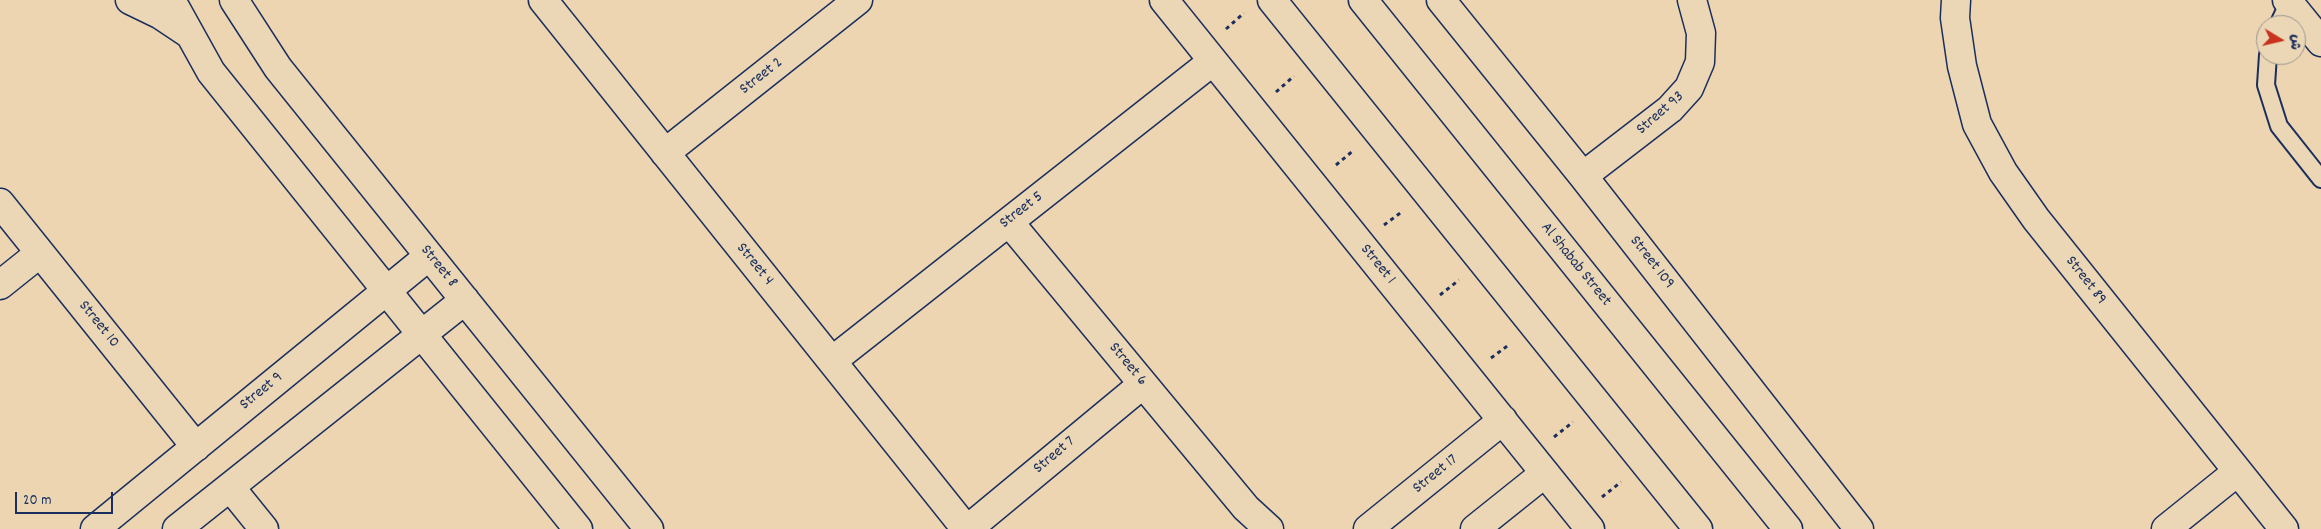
<!DOCTYPE html>
<html>
<head>
<meta charset="utf-8">
<style>
  body { margin:0 }
  #map { position:relative; width:2321px; height:529px; overflow:hidden; background:#edd5b2; font-family:Dekko,"Playpen Sans Arabic",sans-serif }
  canvas { display:block }
  .north { position:absolute; left:2256px; top:15px; width:50px; height:50px; box-sizing:border-box; background:#ebd7b5; border:1px solid #989492; border-radius:50%; rotate:99deg; font-size:14px; font-weight:700; line-height:20px; text-align:center; color:#1b2f5e }
  .north::after { content:''; display:block; margin:auto; width:18px; height:22px; background:#c8321e; clip-path:polygon(50% 0,100% 100%,50% 72%,0 100%) }
  .scale { position:absolute; left:15px; top:492px; width:98px; height:22px; box-sizing:border-box; border:2px solid #1b2f5e; border-top:0; padding-left:6px; font-size:15px; line-height:18px; white-space:nowrap; color:#1b2f5e; -webkit-text-stroke:4px #ebd7b5; paint-order:stroke }
</style>
</head>
<body>
<div id="map">
<canvas width="2321" height="529"></canvas>
<div class="north">ش</div>
<div class="scale">20 m</div>
</div>
<script>
const c = document.querySelector('canvas').getContext('2d');
c.lineJoin = 'round';
function toPath(rows) {
  const path = new Path2D();
  for (const r of rows) {
    path.moveTo(r[0], r[1]);
    for (let i = 2; i < r.length; i += 2) path.lineTo(r[i], r[i + 1]);
  }
  return path;
}
function trace(path, color, width, dash) {
  c.strokeStyle = color;
  c.lineWidth = width;
  c.lineCap = dash ? 'butt' : 'round';
  c.setLineDash(dash || []);
  c.stroke(path);
}
function write(font, color, halo, rows, align = 'center') {
  c.font = font + ' Dekko,sans-serif';
  c.lineWidth = 4.5;
  c.setLineDash([]);
  c.textBaseline = 'middle';
  c.strokeStyle = halo;
  c.fillStyle = color;
  for (const [text, x, y, turn = 0] of rows) {
    c.save();
    c.translate(x, y);
    c.rotate((+turn || 0) * Math.PI / 180);
    c.textAlign = isNaN(turn) ? turn : align;
    if (halo) c.strokeText(text, 0, 0);
    c.fillText(text, 0, 0);
    c.restore();
  }
}
const path = toPath([
  [1226,29,1244,13],
  [1276,92,1294,76],
  [1336,165,1354,150],
  [1384,225,1403,211],
  [1440,295,1459,280],
  [1491,358,1510,344],
  [1554,437,1573,422],
  [1602,497,1621,482]
]);
const lane = toPath([
  [2278,25,2289,2],
  [2268,55,2266,85,2279,126,2321,179]
]);
const street = toPath([
  [130,0,161,15,188,33],
  [171,0,211,72,578,529],
  [234,0,278,68,649,529],
  [543,0,966,529],
  [1164,0,1590,529],
  [1441,0,1583,176,1859,529],
  [1956,0,1955,18,1962,66,1977,124,2003,172,2036,219,2284,529],
  [665,153,858,0],
  [1583,176,1670,109,1689,88,1700,62,1701,33,1692,0],
  [0,203,196,447],
  [1009,222,1246,508,1269,529],
  [0,285,40,253],
  [832,361,1213,61],
  [230,487,264,529],
  [95,529,429,256],
  [177,529,465,300],
  [968,529,1143,384],
  [1368,529,1503,420],
  [1475,529,1545,473],
  [2166,529,2237,472]
]);
const secondary = toPath([
  [1272,0,1698,529],
  [1363,0,1788,529],
  [2287,0,2321,42]
]);
const streetNames = [
  ["Street 2",762,77,-38],
  ["Street 93",1661,114,-41],
  ["Street 5",1022,211,-38],
  ["Street 109",1651,263,52],
  ["Street 4",754,265,51],
  ["Street 1",1377,265,51],
  ["Al Shabab Street",1575,265,51],
  ["Street 8",438,267,51],
  ["Street 89",2085,281,52],
  ["Street 10",98,325,51],
  ["Street 6",1127,365,50],
  ["Street 9",262,392,-39],
  ["Street 7",1055,456,-40],
  ["Street 17",1436,475,-39]
];
trace(lane, '#1b2f5e', 20);
trace(street, '#1b2f5e', 31);
trace(secondary, '#1b2f5e', 31);
trace(path, '#1b2f5e', 3, [4, 4]);
trace(lane, '#ebd7b5', 16);
trace(street, '#ebd7b5', 28);
trace(secondary, '#ebd7b5', 28);
write('16px', '#1b2f5e', '#ebd7b5', streetNames);
</script>
</body>
</html>
